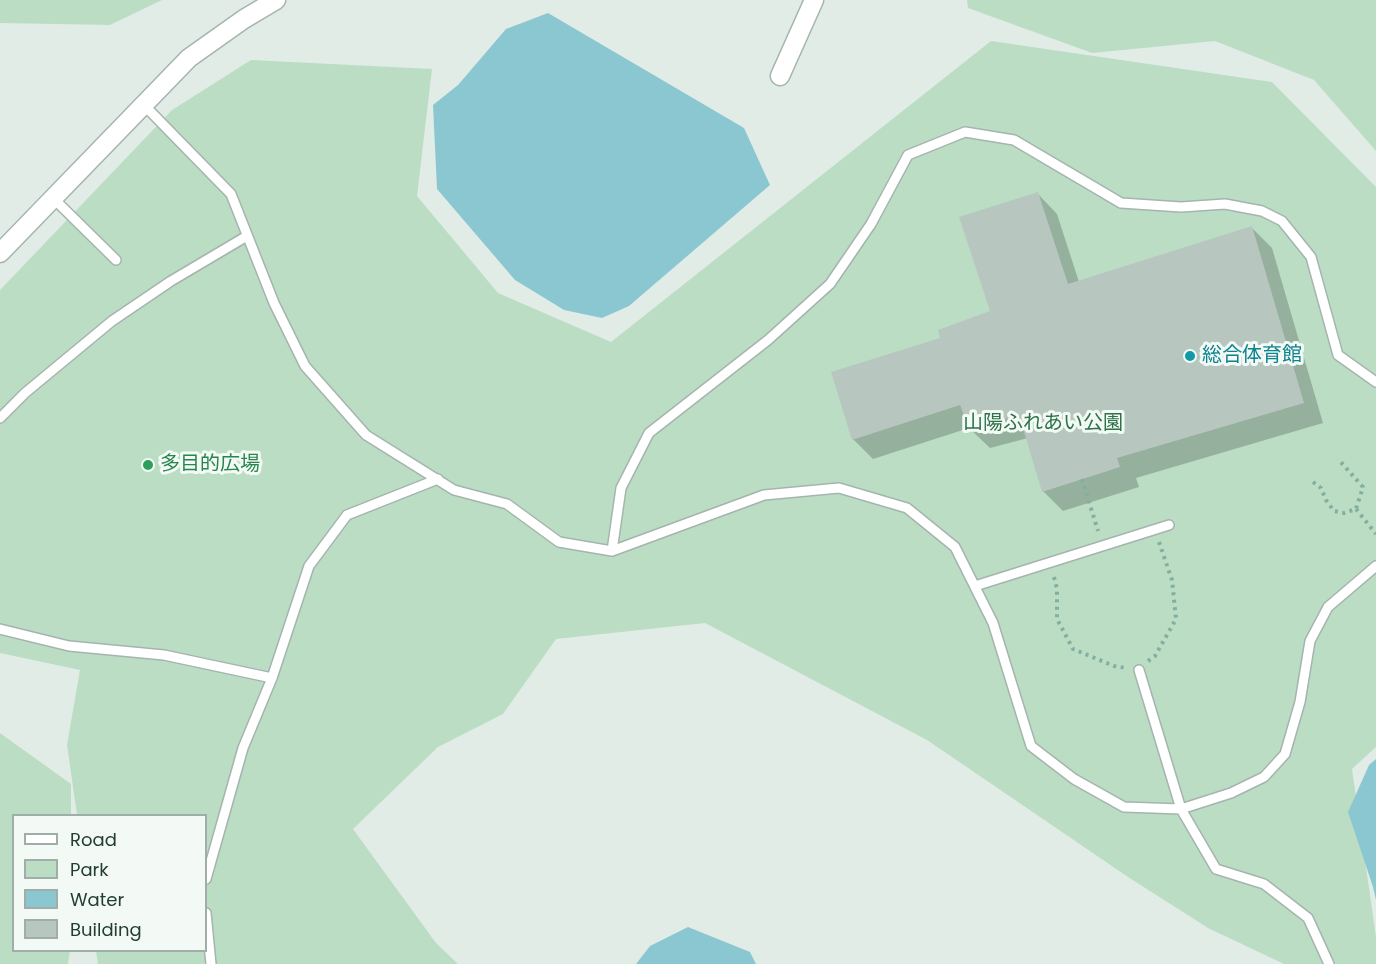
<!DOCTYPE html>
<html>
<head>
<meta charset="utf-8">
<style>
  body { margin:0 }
  #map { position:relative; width:1376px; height:964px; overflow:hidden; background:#e2ece7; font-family:Poppins,sans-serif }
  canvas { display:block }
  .legend { position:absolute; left:12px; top:814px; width:195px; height:138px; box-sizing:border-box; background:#f3f9f5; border:2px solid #9faea8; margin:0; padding:8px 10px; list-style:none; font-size:18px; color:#223d35 }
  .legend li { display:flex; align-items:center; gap:12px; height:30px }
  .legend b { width:30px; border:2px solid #9faea8 }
</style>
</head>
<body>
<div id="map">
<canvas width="1376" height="964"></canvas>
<ul class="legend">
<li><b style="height:8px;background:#fff"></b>Road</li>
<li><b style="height:16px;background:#bbddc4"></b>Park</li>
<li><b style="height:16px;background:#8bc7d1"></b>Water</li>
<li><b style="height:16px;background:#b7c7c0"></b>Building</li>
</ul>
</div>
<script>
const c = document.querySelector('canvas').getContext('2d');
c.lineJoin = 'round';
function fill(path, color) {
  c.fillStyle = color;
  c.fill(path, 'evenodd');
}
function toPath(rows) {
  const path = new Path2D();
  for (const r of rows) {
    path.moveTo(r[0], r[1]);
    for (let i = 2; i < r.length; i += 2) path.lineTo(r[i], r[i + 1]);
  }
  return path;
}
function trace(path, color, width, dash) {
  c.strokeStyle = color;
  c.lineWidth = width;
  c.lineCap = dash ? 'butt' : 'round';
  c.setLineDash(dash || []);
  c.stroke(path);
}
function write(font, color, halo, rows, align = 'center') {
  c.font = font + ' Poppins,"Noto Sans JP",sans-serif';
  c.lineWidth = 6;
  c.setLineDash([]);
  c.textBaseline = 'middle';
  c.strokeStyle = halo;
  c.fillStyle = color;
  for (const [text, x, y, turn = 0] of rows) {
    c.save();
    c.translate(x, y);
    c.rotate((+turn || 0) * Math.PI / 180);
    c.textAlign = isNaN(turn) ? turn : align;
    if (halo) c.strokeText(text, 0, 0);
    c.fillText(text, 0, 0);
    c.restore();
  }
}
const green = toPath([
  [0,0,162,0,110,25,0,23],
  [967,0,1376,0,1376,151,1314,80,1215,41,1092,53,968,8],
  [991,41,1272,82,1376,187,1376,747,1352,769,1376,937,1376,964,1284,964,1208,928,1128,877,927,740,705,623,556,639,503,714,438,747,353,829,436,943,458,964,98,964,96,951,206,950,206,816,77,815,67,745,80,670,0,653,0,290,172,110,251,60,432,69,417,196,498,293,611,342],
  [0,733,71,784,71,815,14,816,14,950,70,951,68,964,0,964]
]);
const water = toPath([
  [548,13,744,128,770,185,629,306,602,318,564,310,515,280,437,189,433,105,458,85,506,29],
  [1376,759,1376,900,1373,887,1348,812,1369,765],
  [688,927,750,952,756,964,636,964,650,946]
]);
const shadow = toPath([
  [1038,194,1057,214,1079,282,1252,228,1272,248,1323,423,1136,478,1139,487,1063,511,1043,491,1028,438,990,448,969,428,873,459,853,439,942,339,992,312]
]);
const building = toPath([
  [1038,192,1068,284,1252,226,1304,403,1117,458,1120,467,1042,492,1019,415,969,429,960,405,852,440,831,372,940,338,938,330,990,311,959,217]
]);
const path = toPath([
  [1082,479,1098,531],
  [1313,482,1321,488,1326,500,1334,511,1344,513,1356,509,1363,487,1338,459],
  [1356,509,1376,534],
  [1054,577,1057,589,1057,619,1073,649,1114,666,1126,668],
  [1148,661,1155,656,1176,619,1172,580,1159,542]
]);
const service = toPath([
  [143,104,231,194,274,303,305,366,366,435,454,490,507,504,559,542,612,551,764,495,839,488,907,508,955,547,993,623,1031,746,1074,779,1124,807,1181,809,1231,793,1264,777,1285,754,1300,702,1310,641,1328,607,1376,566],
  [53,198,116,260],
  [0,418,25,393,112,321,171,281,247,236],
  [612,551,621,488,649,433,768,340,830,284,871,224,908,155,965,132,1014,140,1121,203,1181,207,1225,204,1262,211,1282,221,1311,257,1338,355,1376,382],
  [975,586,1169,525],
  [0,629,69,646,164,655,272,678],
  [1139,670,1181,809,1216,869,1264,884,1308,918,1329,964],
  [206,879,243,748,272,678,309,566,347,515,438,479],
  [206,913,211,964]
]);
const minor = toPath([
  [780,76,814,0]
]);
const tertiary = toPath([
  [0,253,189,58,244,19,276,0]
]);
const markers = [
  [1190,356,6,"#0f9aa8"],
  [148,465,6,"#2e9e5b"]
];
const cultureNames = [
  ["総合体育館",1202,356]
];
const parkNames = [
  ["山陽ふれあい公園",1043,424]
];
const leisureNames = [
  ["多目的広場",160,465]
];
fill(green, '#bbddc4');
fill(water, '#8bc7d1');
fill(shadow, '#0003');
fill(building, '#b7c7c0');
trace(service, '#a5b4ae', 12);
trace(minor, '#a5b4ae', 21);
trace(tertiary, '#a5b4ae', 21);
trace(path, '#83afa0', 4, [3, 4.5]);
trace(service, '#fff', 9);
trace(minor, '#fff', 18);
trace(tertiary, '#fff', 18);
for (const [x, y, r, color] of markers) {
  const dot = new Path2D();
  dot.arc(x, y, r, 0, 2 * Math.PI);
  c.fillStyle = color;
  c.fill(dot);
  trace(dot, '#f3f9f5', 2);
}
write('20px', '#0d838f', '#f3f9f5', cultureNames, 'left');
write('20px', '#2d7347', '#f3f9f5', parkNames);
write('20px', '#27864d', '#f3f9f5', leisureNames, 'left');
</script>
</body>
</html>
